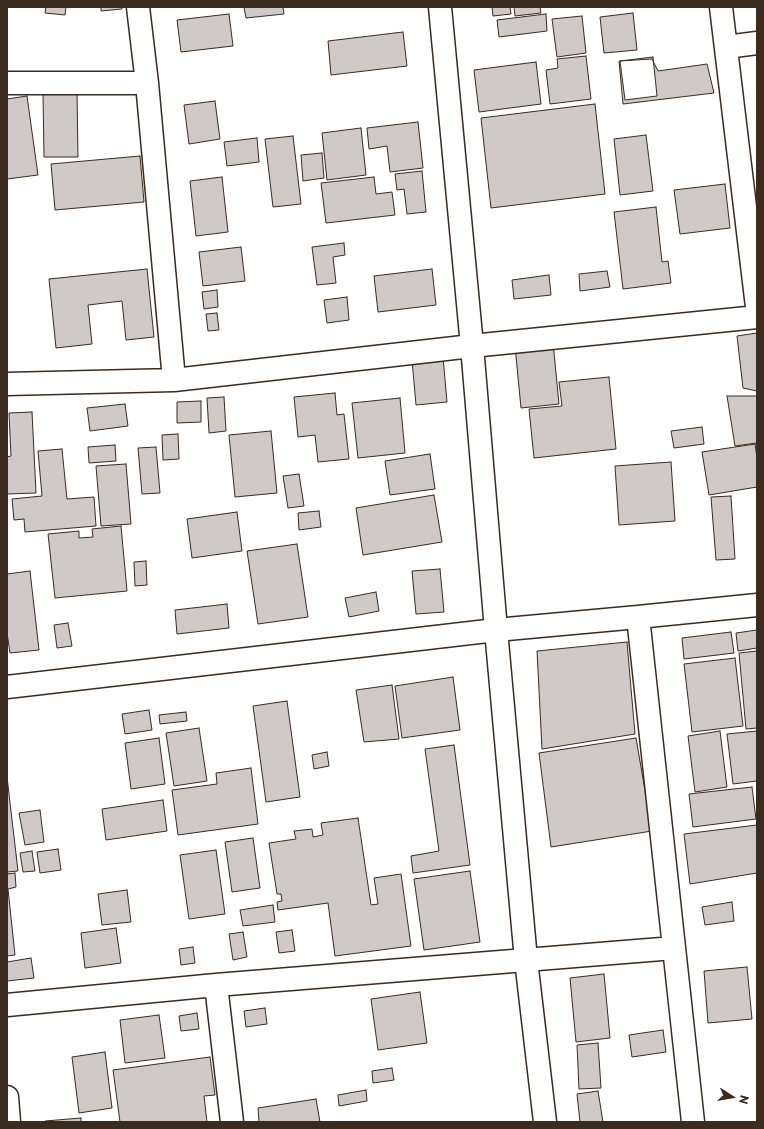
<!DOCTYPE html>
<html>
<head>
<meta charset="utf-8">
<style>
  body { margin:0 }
  #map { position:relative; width:764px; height:1129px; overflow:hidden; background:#fff; font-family:"Playpen Sans",sans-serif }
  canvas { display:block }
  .frame { position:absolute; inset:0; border:8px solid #3b2a1e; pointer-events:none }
  .north { position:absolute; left:712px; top:1077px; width:40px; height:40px; -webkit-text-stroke:3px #fff; paint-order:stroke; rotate:102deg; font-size:11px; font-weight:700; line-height:16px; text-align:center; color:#3b2a1e }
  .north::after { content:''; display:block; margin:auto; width:14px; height:18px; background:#3b2a1e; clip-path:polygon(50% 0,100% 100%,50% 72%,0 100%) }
</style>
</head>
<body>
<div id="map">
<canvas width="764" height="1129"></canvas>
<div class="frame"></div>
<div class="north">N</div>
</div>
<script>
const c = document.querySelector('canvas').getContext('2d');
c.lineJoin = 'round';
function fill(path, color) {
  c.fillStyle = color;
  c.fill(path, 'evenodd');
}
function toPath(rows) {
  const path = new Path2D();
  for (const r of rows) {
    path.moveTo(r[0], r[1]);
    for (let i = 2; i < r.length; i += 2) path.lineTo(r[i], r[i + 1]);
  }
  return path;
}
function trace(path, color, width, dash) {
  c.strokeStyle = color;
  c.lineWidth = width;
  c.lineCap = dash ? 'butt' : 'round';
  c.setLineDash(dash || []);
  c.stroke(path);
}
const building = toPath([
  [46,7,66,7,65,15,45,13,46,7],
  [101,7,122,7,122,9,101,11,101,7],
  [244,7,283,7,284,14,246,18,244,7],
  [492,7,510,7,511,14,493,16,492,7],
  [514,7,540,7,541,13,515,16,514,7],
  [633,13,637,50,604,53,600,17,633,13],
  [229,14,233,46,181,52,177,20,229,14],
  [546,14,547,31,499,37,497,20,546,14],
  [582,16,586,53,557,57,552,19,582,16],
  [403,32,407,66,331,75,328,41,403,32],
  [586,56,591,99,550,104,546,70,558,68,557,59,586,56],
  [653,57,657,96,625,100,620,61,653,57],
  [652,59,658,71,707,64,714,93,623,104,619,61,652,59],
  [536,62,541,104,479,112,474,70,536,62],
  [43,93,77,93,78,157,44,157,43,93],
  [27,96,38,175,7,179,7,99,27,96],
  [215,101,220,139,189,144,184,105,215,101],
  [595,104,605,194,491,208,481,118,595,104],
  [418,122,423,168,390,172,387,146,369,149,367,128,418,122],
  [361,128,366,175,327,180,322,133,361,128],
  [646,135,653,191,620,195,614,139,646,135],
  [293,136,301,204,273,207,265,139,293,136],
  [257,138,259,162,227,166,224,142,257,138],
  [322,153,324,178,303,181,301,155,322,153],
  [140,156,144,202,55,210,51,164,140,156],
  [422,171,426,212,407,214,404,189,397,190,395,174,422,171],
  [222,177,228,232,196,236,190,181,222,177],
  [374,177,376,194,392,192,395,215,326,223,321,183,374,177],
  [725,184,730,228,680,234,674,190,725,184],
  [656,207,662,262,668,261,671,283,623,289,614,212,656,207],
  [344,243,345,255,333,257,336,283,317,285,312,247,344,243],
  [241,247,245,281,203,286,199,252,241,247],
  [147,269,154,337,126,340,122,301,88,305,92,344,56,348,49,279,147,269],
  [432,269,436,305,378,312,374,276,432,269],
  [607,271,610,287,580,291,579,274,607,271],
  [549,275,551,295,514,299,512,280,549,275],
  [217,290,218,307,204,309,202,292,217,290],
  [347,297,349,320,327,323,324,300,347,297],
  [217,313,219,330,208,331,206,314,217,313],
  [757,333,757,391,743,388,737,336,757,333],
  [553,342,559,404,521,408,515,346,553,342],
  [443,357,447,402,416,405,412,360,443,357],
  [609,377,616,449,534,458,529,409,562,406,559,382,609,377],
  [335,393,337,415,344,414,349,459,318,462,315,435,298,437,294,397,335,393],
  [727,396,757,396,757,443,735,446,727,396],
  [224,397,226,431,209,433,207,398,224,397],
  [400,398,405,453,358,458,352,403,400,398],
  [201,401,201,422,177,423,177,402,201,401],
  [125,404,128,426,90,431,87,408,125,404],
  [32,412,36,493,7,494,7,457,11,456,9,413,32,412],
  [702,427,704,444,674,448,671,431,702,427],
  [271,431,277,493,235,497,229,435,271,431],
  [178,434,179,459,163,460,162,435,178,434],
  [755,444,757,458,757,487,709,495,702,452,755,444],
  [115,445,116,461,89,463,88,447,115,445],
  [156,447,160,493,142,494,138,448,156,447],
  [62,449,67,499,94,497,96,526,25,532,24,519,14,520,12,499,42,496,38,451,62,449],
  [430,454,435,489,390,495,385,461,430,454],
  [671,462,675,521,619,525,615,466,671,462],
  [126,464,131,524,101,526,96,466,126,464],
  [299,474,304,506,288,508,283,476,299,474],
  [434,495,442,542,363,555,356,508,434,495],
  [731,496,735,559,716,560,711,497,731,496],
  [319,511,321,527,299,530,298,513,319,511],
  [237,512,242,551,192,558,187,519,237,512],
  [121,526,127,591,55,598,48,534,79,531,79,538,93,537,92,529,121,526],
  [297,544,308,617,258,624,247,551,297,544],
  [146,561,147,585,135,586,134,562,146,561],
  [440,569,444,612,416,614,412,571,440,569],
  [30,571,39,650,10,653,7,633,7,574,30,571],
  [376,592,379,611,349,617,345,598,376,592],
  [227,604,229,628,177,634,175,610,227,604],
  [68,623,72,646,57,648,54,625,68,623],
  [757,630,757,648,738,651,736,633,757,630],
  [731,632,734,653,684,659,682,638,731,632],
  [627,642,635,734,542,749,537,651,627,642],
  [757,651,757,728,746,729,739,653,757,651],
  [735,658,743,726,692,732,684,664,735,658],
  [453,677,460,730,402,738,395,686,453,677],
  [392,685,399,739,364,742,356,690,392,685],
  [287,701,300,797,266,802,253,706,287,701],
  [149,710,152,730,125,734,122,714,149,710],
  [186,712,187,721,160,724,159,715,186,712],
  [199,728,207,781,174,786,166,733,199,728],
  [720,731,727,787,695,792,688,736,720,731],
  [757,731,757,781,733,784,727,734,757,731],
  [159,738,165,784,131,789,125,743,159,738],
  [636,738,652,831,551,847,539,753,636,738],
  [454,745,470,865,413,873,411,856,439,851,425,749,454,745],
  [327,752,329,766,314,769,312,755,327,752],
  [251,768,258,824,178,835,172,790,217,784,216,773,251,768],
  [7,777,18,871,7,872,7,777],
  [752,787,756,819,693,827,689,794,752,787],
  [163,800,167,831,106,840,102,809,163,800],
  [40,810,44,842,25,845,19,813,40,810],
  [358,818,371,905,378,904,374,878,401,874,411,946,335,956,328,903,278,910,277,902,282,901,281,894,277,894,269,843,296,839,294,831,312,829,313,837,323,835,321,823,358,818],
  [757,825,757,873,690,884,684,834,757,825],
  [253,838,260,888,232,892,225,842,253,838],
  [58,849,61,870,40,873,37,852,58,849],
  [216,850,225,914,189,919,180,855,216,850],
  [32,851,35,871,23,872,20,853,32,851],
  [470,871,480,942,424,950,414,879,470,871],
  [15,873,16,887,8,889,15,955,7,956,7,874,15,873],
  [127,890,131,922,102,925,98,894,127,890],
  [732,902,734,921,705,925,702,907,732,902],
  [273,905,275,922,243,926,240,910,273,905],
  [116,928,121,963,85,968,81,933,116,928],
  [292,930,295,951,279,953,276,932,292,930],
  [243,932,247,957,233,960,229,934,243,932],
  [193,947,195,963,181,965,179,949,193,947],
  [31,958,34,978,7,981,7,962,31,958],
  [747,967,752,1019,708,1023,704,971,747,967],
  [604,974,610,1038,576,1042,570,978,604,974],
  [420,992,427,1043,378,1050,371,999,420,992],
  [265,1008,267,1024,246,1027,244,1011,265,1008],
  [197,1013,199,1029,181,1031,179,1016,197,1013],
  [159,1015,165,1058,125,1063,120,1020,159,1015],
  [663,1030,666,1052,632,1057,629,1035,663,1030],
  [598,1043,601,1088,579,1089,577,1045,598,1043],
  [105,1052,112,1108,79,1113,72,1057,105,1052],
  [210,1057,215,1095,204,1096,207,1122,120,1122,113,1070,210,1057],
  [392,1068,394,1080,373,1083,372,1071,392,1068],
  [366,1090,367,1101,339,1106,338,1095,366,1090],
  [598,1091,603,1122,580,1122,577,1094,598,1091],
  [316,1099,320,1122,259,1122,258,1108,316,1099],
  [81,1118,81,1122,45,1122,45,1121,81,1118]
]);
const minor = toPath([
  [138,7,147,83,174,380],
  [440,7,472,346,496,630,526,960,545,1122],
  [721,7,757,307],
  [726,47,757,43],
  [7,83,147,83],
  [7,384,174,380,472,346,757,317],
  [638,617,693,1122],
  [7,687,496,630,638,617,757,605],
  [216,985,232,1122],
  [7,1005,216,985,674,948],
  [7,1097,9,1122]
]);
fill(building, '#cfcac7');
trace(building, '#3b2a1e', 1);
trace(minor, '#3b2a1e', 25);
trace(minor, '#fff', 22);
</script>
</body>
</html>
